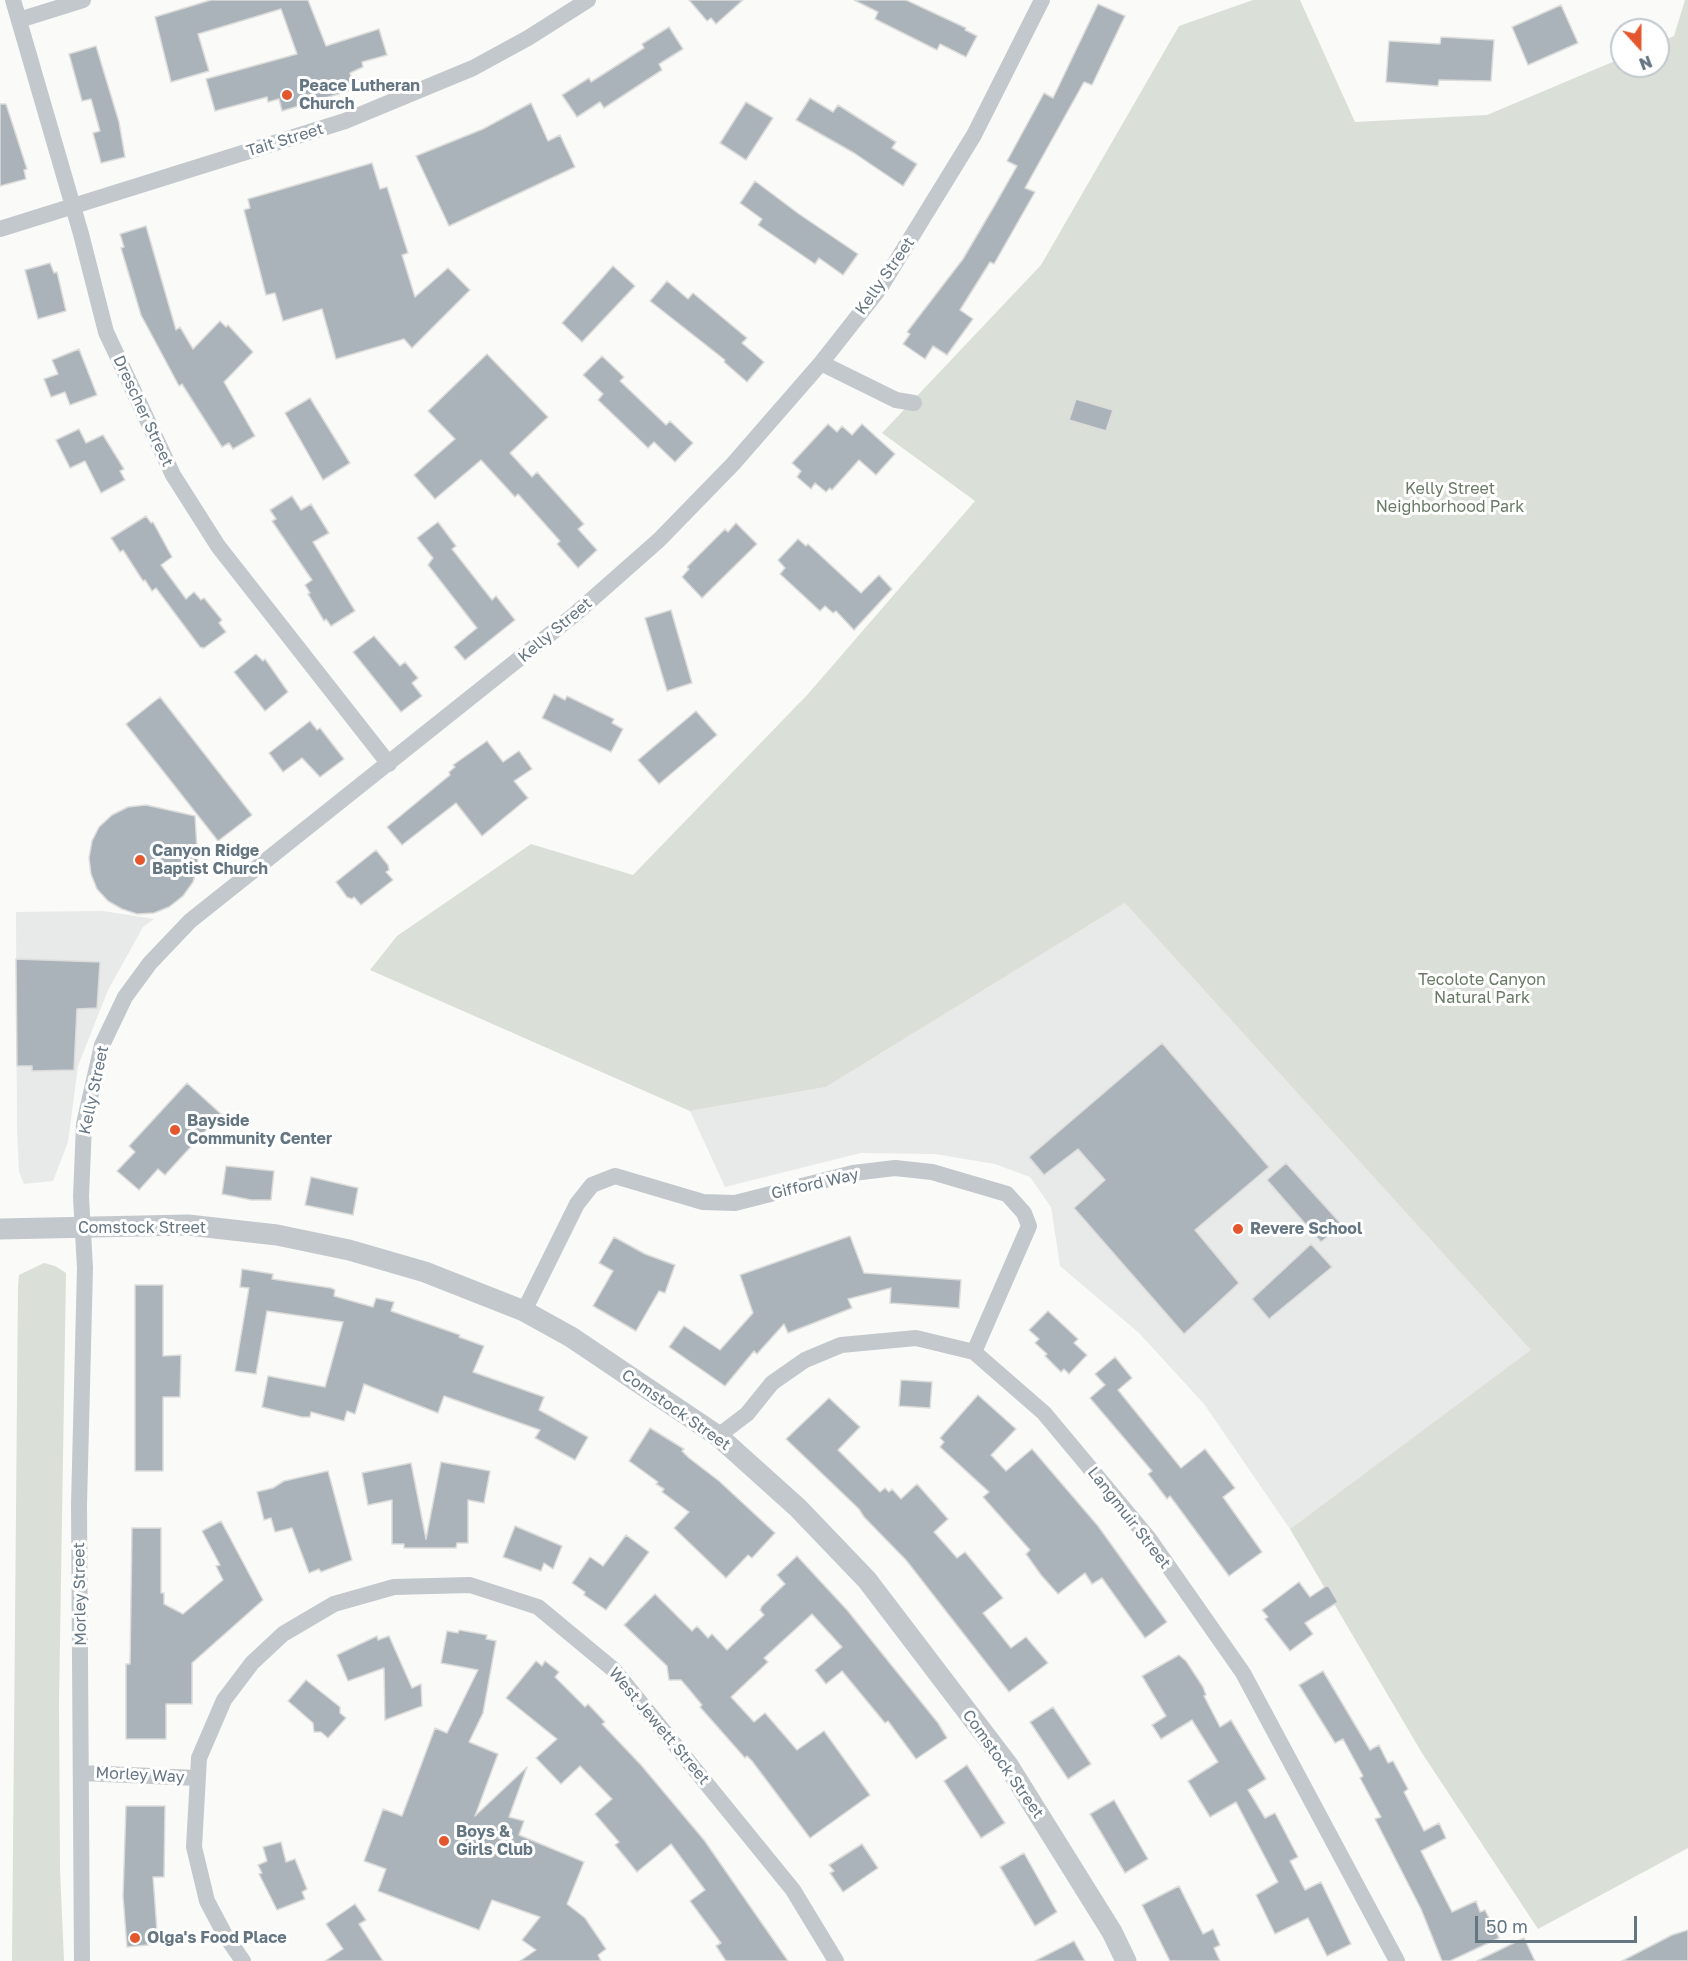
<!DOCTYPE html>
<html>
<head>
<meta charset="utf-8">
<style>
  body { margin:0 }
  #map { position:relative; width:1688px; height:1961px; overflow:hidden; background:#fafaf8; font-family:"Golos Text",sans-serif }
  canvas { display:block }
  .north { position:absolute; left:1610px; top:18px; width:60px; height:60px; box-sizing:border-box; background:#fff; border:2px solid #c1c8cd; border-radius:50%; rotate:159deg; font-size:16px; font-weight:700; line-height:24px; text-align:center; color:#657683 }
  .north::after { content:''; display:block; margin:auto; width:21px; height:27px; background:#e4572e; clip-path:polygon(50% 0,100% 100%,50% 72%,0 100%) }
  .scale { position:absolute; left:1475px; top:1916px; width:162px; height:27px; box-sizing:border-box; border:3px solid #657683; border-top:0; padding-left:8px; font-size:18px; line-height:21px; white-space:nowrap; color:#657683; -webkit-text-stroke:4px #fff; paint-order:stroke }
</style>
</head>
<body>
<div id="map">
<canvas width="1688" height="1961"></canvas>
<div class="north">N</div>
<div class="scale">50 m</div>
</div>
<script>
const c = document.querySelector('canvas').getContext('2d');
c.lineJoin = 'round';
function fill(path, color) {
  c.fillStyle = color;
  c.fill(path, 'evenodd');
}
function toPath(rows) {
  const path = new Path2D();
  for (const r of rows) {
    path.moveTo(r[0], r[1]);
    for (let i = 2; i < r.length; i += 2) path.lineTo(r[i], r[i + 1]);
  }
  return path;
}
function trace(path, color, width, dash) {
  c.strokeStyle = color;
  c.lineWidth = width;
  c.lineCap = dash ? 'butt' : 'round';
  c.setLineDash(dash || []);
  c.stroke(path);
}
function write(font, color, halo, rows, align = 'center') {
  c.font = font + ' "Golos Text",sans-serif';
  c.lineWidth = 6;
  c.setLineDash([]);
  c.textBaseline = 'middle';
  c.strokeStyle = halo;
  c.fillStyle = color;
  for (const [text, x, y, turn = 0] of rows) {
    c.save();
    c.translate(x, y);
    c.rotate((+turn || 0) * Math.PI / 180);
    c.textAlign = isNaN(turn) ? turn : align;
    if (halo) c.strokeText(text, 0, 0);
    c.fillText(text, 0, 0);
    c.restore();
  }
}
const built = toPath([
  [1125,903,1532,1350,1290,1529,1204,1404,1139,1333,1060,1266,1051,1207,1030,1177,995,1164,935,1154,861,1153,725,1187,690,1111,826,1087],
  [103,911,154,919,143,927,108,990,78,1066,68,1142,53,1181,24,1184,19,1172,17,1132,16,912]
]);
const green = toPath([
  [1253,0,1300,0,1355,122,1487,115,1622,58,1622,66,1658,66,1658,43,1674,36,1685,0,1688,0,1688,1848,1538,1929,1422,1753,1290,1529,1531,1350,1125,903,826,1087,690,1111,370,970,397,936,531,844,633,875,808,694,975,501,882,433,1041,265,1179,26],
  [44,1263,55,1266,66,1273,59,1702,60,1870,64,1961,12,1961,18,1286,19,1275]
]);
const building = toPath([
  [211,0,308,0,326,46,379,29,387,55,362,62,363,67,350,73,355,89,282,111,279,99,268,102,267,97,215,111,206,79,297,54,281,9,198,34,209,71,171,82,155,17,211,0],
  [689,0,743,0,716,24,711,18,707,21,689,0],
  [854,0,906,0,966,28,965,30,977,36,966,57,940,44,937,50,875,19,878,12,854,0],
  [1098,4,1125,16,1092,85,1084,82,1025,188,1035,192,994,264,990,262,960,310,973,319,947,355,933,346,925,359,903,344,910,334,907,332,963,259,996,203,1017,166,1007,161,1044,93,1053,98,1098,4],
  [1561,5,1578,43,1528,65,1512,27,1561,5],
  [669,27,683,49,659,64,662,70,604,108,600,102,577,117,562,95,589,78,591,82,644,48,642,44,669,27],
  [1441,37,1494,40,1491,81,1439,80,1438,86,1386,82,1389,41,1440,44,1441,37],
  [96,46,119,122,125,157,101,163,93,133,100,131,91,99,82,101,69,54,96,46],
  [810,98,833,112,838,105,896,142,892,148,917,164,903,186,854,153,796,120,810,98],
  [746,102,773,118,746,160,720,143,746,102],
  [531,103,548,141,560,135,575,167,449,226,416,156,483,129,531,103],
  [0,104,6,104,27,169,24,170,26,179,0,186,0,104],
  [372,163,380,189,387,187,408,253,402,255,415,297,448,268,470,290,412,348,404,339,336,359,322,309,283,321,275,293,266,295,244,210,250,208,248,199,372,163],
  [755,181,799,214,858,254,843,275,819,258,815,264,758,225,762,219,740,203,755,181],
  [146,226,176,330,180,327,193,349,220,321,226,327,228,325,253,352,224,382,255,436,233,449,229,443,222,447,182,384,179,386,141,315,121,248,124,247,120,234,146,226],
  [50,263,54,273,57,272,66,311,38,319,25,270,50,263],
  [613,266,635,286,582,342,562,323,613,266],
  [667,281,688,299,693,293,747,338,742,343,764,362,747,382,724,362,725,360,650,301,667,281],
  [79,349,97,395,70,405,65,392,51,397,44,379,58,374,52,360,79,349],
  [487,354,548,417,510,453,532,477,537,472,584,524,578,529,597,550,578,568,557,544,560,541,518,494,515,497,481,460,435,499,414,475,455,439,428,411,487,354],
  [602,356,624,377,620,381,666,425,670,421,693,443,675,462,654,442,648,448,598,400,603,394,583,375,602,356],
  [310,398,350,463,323,480,285,413,310,398],
  [1076,399,1113,410,1106,431,1069,420,1076,399],
  [828,424,837,432,842,426,852,435,862,424,895,454,876,475,859,460,832,490,830,488,826,492,815,483,811,489,797,477,801,471,792,463,828,424],
  [79,429,86,443,103,435,124,469,120,471,125,480,101,493,85,461,70,468,56,440,79,429],
  [292,496,301,510,311,504,329,533,313,542,355,611,331,626,326,619,324,621,308,594,310,593,305,585,312,580,272,521,276,519,270,510,292,496],
  [146,516,151,523,153,522,172,557,161,565,186,599,194,592,201,600,204,598,222,620,219,623,226,632,204,648,200,647,156,588,152,591,145,580,143,581,123,550,120,552,111,538,146,516],
  [438,522,456,546,452,549,492,600,496,596,515,620,465,660,454,647,477,628,428,565,433,558,417,538,438,522],
  [736,523,757,544,702,598,682,577,689,569,687,567,725,529,728,532,736,523],
  [798,539,806,546,808,544,861,593,879,575,892,589,854,630,836,611,833,613,825,606,820,611,780,574,785,568,778,560,798,539],
  [671,610,692,683,667,691,645,618,671,610],
  [374,636,400,666,405,662,418,678,412,683,422,696,401,712,353,652,374,636],
  [256,654,263,661,265,659,288,692,265,711,234,672,256,654],
  [554,694,565,700,567,696,614,719,612,723,623,729,611,752,542,718,554,694],
  [160,697,252,815,218,841,126,724,160,697],
  [696,711,717,735,659,784,638,760,696,711],
  [310,721,317,730,320,728,344,759,320,777,302,758,283,772,269,753,310,721],
  [487,741,503,762,519,751,532,769,514,781,528,798,482,836,456,803,402,845,387,827,450,775,449,772,455,767,453,765,487,741],
  [146,805,195,816,198,865,193,882,183,896,169,907,154,913,137,914,122,909,108,901,97,889,91,874,89,858,92,841,99,827,112,815,128,807,146,805],
  [376,850,388,865,389,870,386,872,393,880,361,905,354,897,352,899,347,897,336,882,376,850],
  [16,959,100,962,97,1008,77,1009,74,1070,32,1071,32,1066,17,1066,16,959],
  [1162,1043,1269,1167,1195,1230,1239,1283,1184,1334,1074,1208,1105,1180,1078,1149,1044,1175,1029,1157,1162,1043],
  [187,1083,221,1114,165,1175,158,1169,139,1190,117,1171,135,1152,129,1146,187,1083],
  [1286,1163,1342,1225,1321,1242,1267,1180,1286,1163],
  [226,1166,274,1171,271,1200,251,1200,222,1194,226,1166],
  [311,1177,358,1188,353,1215,305,1205,311,1177],
  [850,1236,864,1273,961,1280,959,1308,890,1303,891,1288,848,1299,852,1308,788,1333,784,1324,757,1354,754,1351,725,1386,669,1347,684,1326,720,1350,753,1313,740,1275,850,1236],
  [614,1237,645,1254,675,1265,665,1293,659,1291,636,1331,593,1306,613,1271,599,1263,614,1237],
  [1311,1244,1332,1267,1269,1319,1252,1299,1311,1244],
  [242,1269,273,1274,272,1279,331,1288,335,1290,334,1296,373,1307,376,1298,394,1302,391,1311,460,1335,459,1337,484,1346,473,1372,544,1397,539,1410,588,1437,575,1460,535,1438,540,1430,444,1396,438,1413,364,1384,355,1414,347,1411,344,1421,311,1412,310,1417,302,1417,262,1407,268,1376,325,1387,343,1322,267,1311,256,1374,235,1371,249,1288,240,1287,242,1269],
  [135,1285,163,1285,163,1356,181,1355,180,1397,163,1397,163,1471,135,1471,135,1285],
  [1048,1311,1078,1339,1074,1343,1087,1355,1069,1374,1064,1369,1061,1372,1045,1356,1047,1354,1035,1343,1039,1339,1029,1330,1048,1311],
  [1115,1357,1132,1378,1118,1390,1181,1468,1205,1449,1235,1488,1223,1497,1262,1552,1229,1576,1170,1496,1167,1499,1148,1474,1152,1471,1090,1398,1105,1385,1095,1374,1115,1357],
  [901,1380,932,1382,930,1408,899,1406,901,1380],
  [978,1395,1016,1429,991,1455,1006,1471,1032,1449,1098,1526,1167,1622,1145,1638,1102,1578,1092,1584,1085,1573,1058,1594,1041,1575,1026,1554,1030,1550,983,1497,989,1492,940,1447,944,1442,940,1438,978,1395],
  [829,1398,860,1427,838,1450,880,1492,885,1488,889,1492,892,1489,901,1499,917,1484,948,1519,934,1532,957,1558,965,1552,1003,1598,983,1613,1011,1648,1026,1637,1048,1663,1009,1692,906,1560,864,1517,859,1509,786,1439,829,1398],
  [650,1428,684,1449,682,1451,689,1458,719,1481,775,1533,752,1558,748,1555,726,1578,674,1528,689,1512,662,1492,664,1489,656,1484,658,1482,629,1461,650,1428],
  [441,1462,490,1471,484,1503,468,1500,468,1543,457,1543,456,1548,404,1548,404,1544,392,1544,392,1500,368,1505,362,1473,411,1463,426,1539,441,1462],
  [328,1471,352,1560,321,1572,319,1569,309,1573,292,1528,275,1532,271,1518,264,1520,257,1492,273,1488,284,1481,328,1471],
  [221,1521,263,1600,192,1663,192,1704,166,1704,166,1739,126,1739,126,1664,130,1664,132,1528,161,1528,161,1593,164,1593,164,1604,183,1614,223,1580,216,1566,220,1565,202,1531,221,1521],
  [515,1526,562,1546,553,1569,544,1563,541,1571,503,1557,515,1526],
  [626,1535,649,1552,606,1610,584,1595,585,1592,572,1583,590,1557,603,1566,626,1535],
  [797,1556,847,1610,938,1723,947,1738,916,1759,888,1721,885,1723,842,1671,826,1684,815,1670,842,1647,812,1614,764,1658,768,1662,731,1697,754,1722,765,1713,797,1750,824,1731,870,1795,810,1838,752,1761,747,1756,745,1758,700,1707,702,1705,688,1688,681,1680,669,1680,667,1666,624,1625,655,1594,692,1631,697,1626,708,1638,712,1634,727,1650,764,1615,760,1610,762,1606,785,1584,777,1575,797,1556],
  [1299,1582,1310,1597,1328,1585,1338,1602,1305,1623,1313,1634,1290,1651,1265,1619,1268,1617,1262,1610,1299,1582],
  [459,1630,487,1635,486,1639,496,1641,483,1713,469,1742,498,1754,475,1816,527,1767,509,1817,524,1821,519,1835,584,1862,567,1904,585,1918,606,1949,598,1955,601,1961,520,1961,536,1950,522,1940,540,1917,492,1900,479,1930,378,1891,386,1869,364,1861,383,1809,402,1816,435,1728,447,1733,478,1670,441,1663,447,1631,458,1633,459,1630],
  [377,1636,378,1640,389,1636,412,1688,421,1684,422,1706,385,1720,384,1668,348,1681,337,1655,377,1636],
  [1179,1655,1186,1661,1203,1687,1206,1695,1204,1696,1220,1727,1231,1720,1266,1779,1248,1790,1265,1818,1275,1813,1298,1857,1290,1861,1305,1890,1321,1882,1351,1944,1327,1956,1308,1918,1275,1934,1256,1895,1278,1882,1236,1802,1210,1817,1188,1781,1218,1762,1192,1720,1161,1739,1152,1725,1166,1716,1142,1676,1179,1655],
  [536,1661,542,1666,545,1661,559,1672,555,1677,585,1707,588,1704,605,1722,602,1724,641,1765,704,1840,788,1961,726,1961,716,1946,721,1943,690,1901,705,1890,671,1844,637,1872,615,1845,619,1842,595,1814,612,1799,580,1766,561,1784,536,1758,557,1739,506,1698,536,1661],
  [1323,1671,1370,1750,1379,1745,1388,1763,1393,1761,1408,1789,1404,1792,1424,1831,1439,1823,1446,1838,1421,1851,1452,1912,1476,1901,1480,1912,1485,1910,1499,1938,1450,1961,1442,1961,1421,1909,1375,1819,1381,1817,1360,1778,1363,1776,1343,1739,1335,1743,1299,1685,1323,1671],
  [306,1680,340,1707,340,1713,346,1718,328,1738,321,1732,314,1732,313,1723,288,1701,306,1680],
  [1053,1707,1091,1764,1068,1779,1030,1722,1053,1707],
  [967,1765,1005,1823,981,1838,944,1781,967,1765],
  [1114,1800,1148,1859,1125,1873,1090,1814,1114,1800],
  [126,1806,165,1806,164,1877,153,1877,158,1944,127,1947,123,1896,126,1806],
  [281,1842,286,1862,295,1859,307,1889,302,1892,305,1899,277,1910,259,1874,262,1873,258,1865,267,1861,263,1847,281,1842],
  [862,1844,878,1868,843,1892,830,1873,834,1871,829,1865,862,1844],
  [1024,1853,1057,1912,1035,1926,1000,1867,1024,1853],
  [1179,1886,1203,1934,1213,1929,1220,1945,1214,1948,1220,1961,1170,1961,1142,1905,1179,1886],
  [355,1904,366,1920,359,1924,383,1961,325,1961,343,1949,326,1924,355,1904],
  [1688,1930,1688,1961,1622,1961,1672,1935,1688,1930],
  [1524,1938,1535,1961,1477,1961,1524,1938],
  [1074,1941,1085,1961,1035,1961,1074,1941]
]);
const minor = toPath([
  [13,0,81,234,106,332,173,475,218,546,389,764],
  [19,20,83,0],
  [0,229,345,121,473,68,528,38,588,0],
  [821,363,896,400,914,403],
  [524,1311,577,1204,592,1185,615,1176,703,1202,735,1203,853,1173,895,1168,932,1172,1007,1194,1024,1213,1029,1226,974,1352],
  [718,1436,747,1414,772,1383,805,1360,841,1345,916,1338,974,1352,1044,1413,1150,1540,1243,1673,1397,1961],
  [82,1773,197,1778],
  [82,1961,79,1505,85,1268,81,1197,84,1124,102,1045,125,997,150,963,190,921,574,615,659,540,733,464,821,363,880,288,974,135,1042,0],
  [243,1961,225,1935,207,1901,194,1847,199,1758,224,1700,252,1663,283,1634,334,1604,394,1587,470,1585,538,1607,614,1670,793,1890,836,1961]
]);
const tertiary = toPath([
  [0,1229,188,1225,277,1235,349,1250,425,1272,524,1311,571,1337,718,1436,798,1508,867,1580,1008,1765,1112,1932,1126,1961]
]);
const markers = [
  [287,95,6,"#e4572e"],
  [140,860,6,"#e4572e"],
  [175,1130,6,"#e4572e"],
  [1238,1229,6,"#e4572e"],
  [444,1841,6,"#e4572e"],
  [135,1938,6,"#e4572e"]
];
const poiNames = [
  ["Peace Lutheran",299,86],
  ["Church",299,104],
  ["Canyon Ridge",152,851],
  ["Baptist Church",152,869],
  ["Bayside",187,1121],
  ["Community Center",187,1139],
  ["Revere School",1250,1229],
  ["Boys &",456,1832],
  ["Girls Club",456,1850],
  ["Olga's Food Place",147,1938]
];
const streetNames = [
  ["Tait Street",285,140,-17],
  ["Kelly Street",885,276,-55],
  ["Drescher Street",143,411,65],
  ["Kelly Street",555,630,-40],
  ["Kelly Street",94,1090,-78],
  ["Gifford Way",815,1184,-13],
  ["Comstock Street",142,1228],
  ["Comstock Street",676,1410,35],
  ["Langmuir Street",1129,1518,52],
  ["Morley Street",80,1594,-91],
  ["West Jewett Street",659,1726,50],
  ["Comstock Street",1003,1764,55],
  ["Morley Way",140,1775,3]
];
const parkNames = [
  ["Kelly Street",1450,489],
  ["Neighborhood Park",1450,507],
  ["Tecolote Canyon",1482,980],
  ["Natural Park",1482,998]
];
fill(built, '#e8e9e9');
fill(green, '#dadfd7');
fill(building, '#aab3b9');
trace(building, '#dcdcda', 1.5);
trace(minor, '#c3c8cc', 16);
trace(tertiary, '#c3c8cc', 21);
for (const [x, y, r, color] of markers) {
  const dot = new Path2D();
  dot.arc(x, y, r, 0, 2 * Math.PI);
  c.fillStyle = color;
  c.fill(dot);
  trace(dot, '#fff', 2);
}
write('bold 16px', '#657683', '#fff', poiNames, 'left');
write('16px', '#657683', '#fff', streetNames);
write('16px', '#687a64', '#fff', parkNames);
</script>
</body>
</html>
